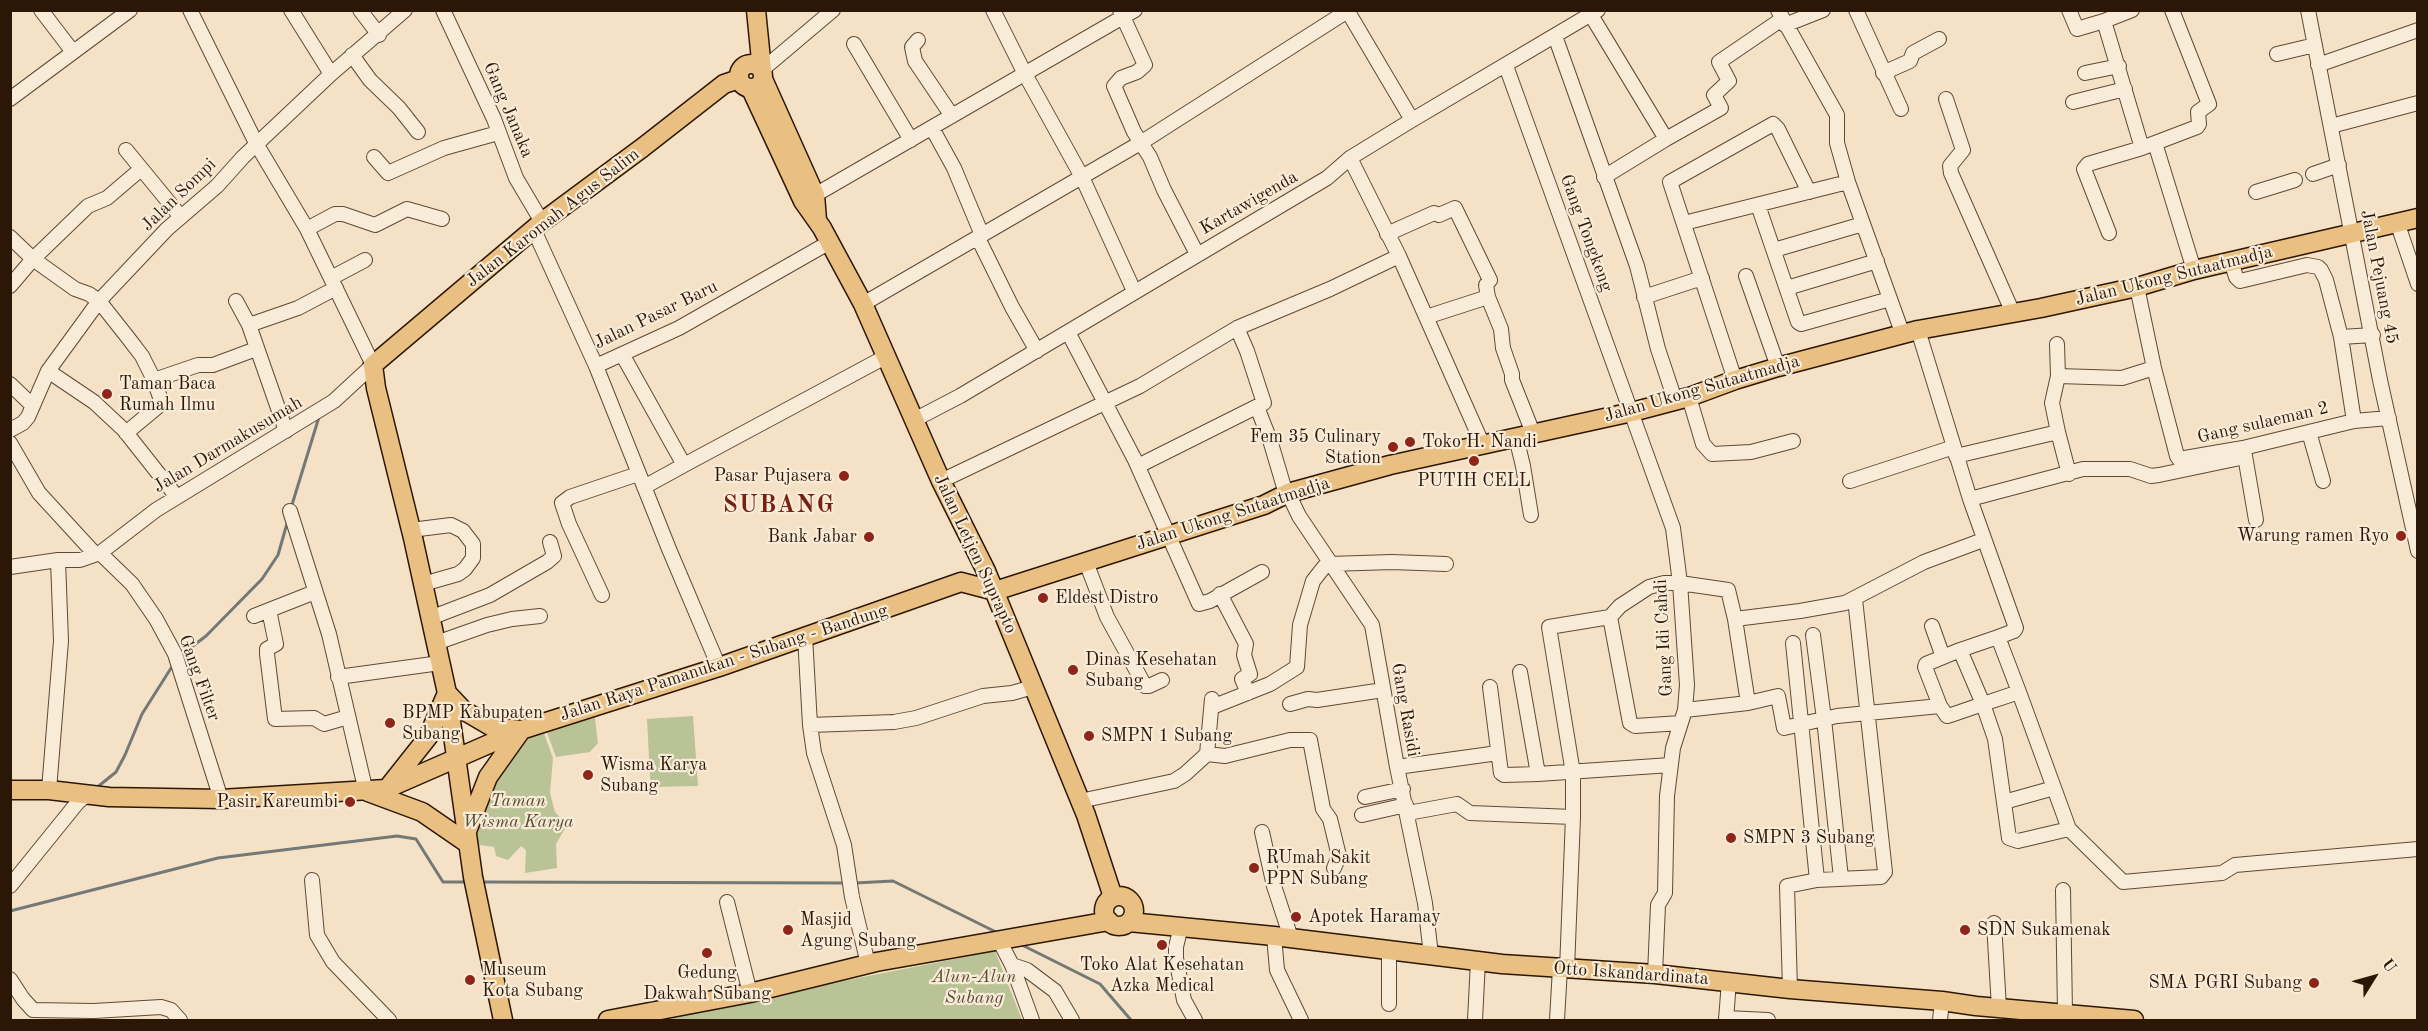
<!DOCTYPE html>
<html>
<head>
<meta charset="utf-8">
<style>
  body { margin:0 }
  #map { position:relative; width:2428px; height:1031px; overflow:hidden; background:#f5e1c5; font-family:"Old Standard TT",serif }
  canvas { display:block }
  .frame { position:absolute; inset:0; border:12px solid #2c1706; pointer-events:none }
  .north { position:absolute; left:2344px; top:947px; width:60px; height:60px; -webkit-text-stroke:4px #f8ecd9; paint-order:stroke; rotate:53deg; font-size:16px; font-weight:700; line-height:24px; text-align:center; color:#2c1706 }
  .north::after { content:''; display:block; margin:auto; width:21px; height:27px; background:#2c1706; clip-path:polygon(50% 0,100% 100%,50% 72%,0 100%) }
</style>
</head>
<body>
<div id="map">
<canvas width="2428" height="1031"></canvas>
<div class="frame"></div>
<div class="north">U</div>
</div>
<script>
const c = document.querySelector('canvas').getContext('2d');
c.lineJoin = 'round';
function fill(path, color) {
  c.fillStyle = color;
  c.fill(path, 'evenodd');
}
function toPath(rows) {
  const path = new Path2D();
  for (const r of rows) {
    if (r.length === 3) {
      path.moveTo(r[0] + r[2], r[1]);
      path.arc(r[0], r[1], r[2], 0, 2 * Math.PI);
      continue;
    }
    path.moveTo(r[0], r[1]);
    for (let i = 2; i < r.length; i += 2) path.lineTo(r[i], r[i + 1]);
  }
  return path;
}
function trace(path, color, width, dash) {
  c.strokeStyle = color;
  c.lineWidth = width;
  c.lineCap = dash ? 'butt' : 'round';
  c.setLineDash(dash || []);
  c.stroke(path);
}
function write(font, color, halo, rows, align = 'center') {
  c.font = font + ' "Old Standard TT",serif';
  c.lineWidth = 4.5;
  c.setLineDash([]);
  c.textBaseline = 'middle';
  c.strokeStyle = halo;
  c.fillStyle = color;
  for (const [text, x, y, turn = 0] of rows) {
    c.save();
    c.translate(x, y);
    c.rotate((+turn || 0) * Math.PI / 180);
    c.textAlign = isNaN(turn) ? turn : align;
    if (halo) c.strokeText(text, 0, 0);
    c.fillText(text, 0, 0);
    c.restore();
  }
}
const green = toPath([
  [594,710,598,743,590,752,556,757,545,727],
  [693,716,698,786,653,787,650,778,647,719],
  [542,728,553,758,550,793,555,812,567,825,556,844,557,868,525,873,526,850,521,846,508,860,496,856,494,847,480,845,475,856,473,831,492,779,523,735],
  [995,951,1022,1020,645,1020]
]);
const stream = toPath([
  [291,508,319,417],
  [181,655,206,636,262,579,278,555,288,520],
  [95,789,116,772,125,755,142,714,173,665],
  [481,882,845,883],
  [855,883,893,881,998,933],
  [10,911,218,858,397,836,416,839,443,882,463,882],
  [1020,944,1100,984,1131,1020]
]);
const minor = toPath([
  [41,10,73,52],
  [291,10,331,74],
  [360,10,379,35],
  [443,10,494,119,516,178,542,222],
  [993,10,1025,74,1082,177,1134,291],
  [1120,10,1145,65,1137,72,1121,78,1114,86,1134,132,1150,157,1164,190,1197,254],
  [1347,10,1412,120],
  [1778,10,1837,115,1837,143,1848,182,1903,335],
  [1856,10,1901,109],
  [2069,10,2077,29,2104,21,2142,148,2155,143,2194,270],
  [2308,10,2380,380,2418,551],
  [1591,15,1666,139,1721,108,1714,95,1729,81,1719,62,1782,19],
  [2104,21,2132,10],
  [1785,25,1823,10],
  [1555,36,1637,266,1658,349,1675,400],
  [918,40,912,47,915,61,952,116],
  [854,44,911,140],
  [2277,54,2315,45],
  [352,55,370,80,399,108,418,132],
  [2318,65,2418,30],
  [1506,66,1673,528,1680,583,1687,685,1685,710,1673,748,1667,796,1665,893,1658,905,1655,974],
  [762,70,833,10],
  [1883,73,1910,61,1913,53,1939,39],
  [2085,73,2119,66],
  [10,99,130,10],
  [1946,99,1963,150,1950,166,1951,173,2013,313],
  [2073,102,2125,89],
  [2331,126,2418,103],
  [932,128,954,168,982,235],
  [2155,143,2197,127,2199,124,2198,112,2209,104,2172,10],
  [126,150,181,217],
  [374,157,388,173,444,148,498,133],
  [1350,158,1399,256,1482,443],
  [2313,174,2339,165],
  [1604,177,1666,139],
  [2256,192,2295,180],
  [808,199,1135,10],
  [1758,205,1798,322,1801,324,1890,299],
  [2397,222,2418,284],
  [1684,223,1848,182],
  [307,229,335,214,343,214,375,225,407,209,442,219],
  [534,230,596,366,679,328,830,242],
  [2109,233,2084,169,2088,164,2142,148],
  [1387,234,1434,213,1439,215,1455,208,1490,280,1486,285,1488,297,1501,329,1503,348,1512,374,1512,380,1533,433],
  [10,237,33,259,88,206,107,198,141,169],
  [978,238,1012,307,1037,351],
  [1774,250,1863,224],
  [2231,261,2236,277,2240,281,2307,265,2318,267,2321,270,2326,280,2341,337,2354,421],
  [1746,276,1778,367],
  [331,278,365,260],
  [10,286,33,259,75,289,89,294,99,301,129,339,142,356,154,380],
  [2137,287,2154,368,2177,456,2179,459,2243,448,2354,421,2389,418],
  [1787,288,1877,261],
  [1644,297,1702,278],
  [236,301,249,325,286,431],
  [863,304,1142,142,1349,10],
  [1426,317,1488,297],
  [249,325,298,308,336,288],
  [1918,330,1970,499,2016,628,2014,631,1998,637,2019,692],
  [1068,332,1135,460,1199,604,1210,601,1262,572],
  [2341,337,2373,335],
  [2057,344,2058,376],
  [622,354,684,465,887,356],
  [596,366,669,549,719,667],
  [48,371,94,402,124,430,177,497],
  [1735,380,1670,182,1773,124,1778,129,1809,192],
  [10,384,33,406],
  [1689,397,1703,444,1712,454,1751,452,1793,441],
  [1257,407,1270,440,1286,494],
  [914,420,960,396,1327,178,1350,158,1412,120,1598,10],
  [10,430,23,423,28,417,48,371,99,301,167,229,217,186,243,157,331,74,405,10],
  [2058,432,2052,403,2058,376,2122,378,2154,368],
  [2309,432,2323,481],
  [126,433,162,403,154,380,198,365,213,365,256,349],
  [1516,437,1523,466,1531,515],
  [10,443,39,493,95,554],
  [2244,450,2256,520],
  [1956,456,2058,432,2069,474],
  [1138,466,1264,403,1247,351,1237,328],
  [941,481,1140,386,1237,328,1330,289,1399,256],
  [1850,481,1954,447],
  [644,487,684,465],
  [1288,493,1299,516,1372,625,1397,767,1425,903,1431,955],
  [1970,499,2083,469,2130,469,2151,476,2159,475,2245,457],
  [290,511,329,634,366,792],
  [411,530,451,525,463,531,473,544,473,558,465,569,458,574,423,584],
  [100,553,132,584,156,619,175,654,221,799],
  [1086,562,1107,617,1145,686,1149,686,1162,680],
  [10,567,58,560,80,560,100,553,156,510,334,401,373,365,307,229,257,145,190,10],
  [1220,594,1246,644,1244,655,1250,674,1242,679,1248,693],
  [602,595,569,524,562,503,570,497,638,474],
  [269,610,276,644,267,649,267,654,275,719,314,718,324,724,348,717],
  [254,616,315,592],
  [1610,617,1630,723,1635,726,1681,723],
  [430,618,490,595,547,562,554,556,550,542],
  [1735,619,1748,703],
  [1932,626,1943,657],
  [1813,635,1824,719,1841,878],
  [805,636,810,725],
  [436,643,487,625,512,619,540,616],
  [1793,643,1817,880],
  [1960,650,1998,637],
  [1520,672,1538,774,1671,765],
  [338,677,440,663],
  [1490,687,1501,773,1504,775,1538,774],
  [1290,704,1308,699,1317,700,1383,690],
  [1212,707,1270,684,1297,667,1300,625,1313,581,1324,567,1330,564,1392,562,1446,564],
  [1685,710,1748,703,1778,696,1784,728,1837,716,1940,706],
  [1207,754,1225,756,1290,740,1310,740,1323,809,1330,819,1339,856,1334,868],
  [1397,767,1498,753],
  [49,790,61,641,58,560],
  [1365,797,1403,789],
  [1080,801,1174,781,1185,774,1207,754,1212,699],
  [2004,802,2054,788],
  [1408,813,1457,804,1470,813,1573,817],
  [1362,815,1406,805],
  [2069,829,2018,841,2009,838,1995,739,1983,704,1960,650,1926,664,1925,667,1940,706,1947,716,1948,716,1983,704,2019,692,2069,829,2123,882,2222,873,2235,865,2418,849],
  [1262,832,1274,886,1291,938],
  [312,880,317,935,333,962,389,1020],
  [10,886,78,802,88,794],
  [2063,890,2065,1013],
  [727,902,750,993],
  [1994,923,1999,1008],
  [1181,926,1176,947,1176,958,1184,1000,1195,1020],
  [1274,936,1277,970,1301,1020],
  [999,940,1012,965,1032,1020],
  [868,964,852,897,844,845,814,753,810,725,894,722,916,718,983,696,1012,693,1033,687],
  [1012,965,1027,970,1055,991,1072,1020],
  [1567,969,1573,817,1573,773,1549,627,1610,617,1620,606,1649,587,1664,583,1680,583,1728,590,1735,619,1800,611,1845,603,1924,562,1983,540],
  [10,979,23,999,33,1010,94,1011,161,1007,171,1010,180,1020],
  [1790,989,1787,886,1817,880,1881,877,1885,872,1855,599],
  [1389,1004,1389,950],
  [1726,1018,1768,1020],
  [1475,1020,1478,961],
  [1557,1020,1560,968],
  [1726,1020,1729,981],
  [1940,1020,1942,1001]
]);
const major = toPath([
  [756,10,762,70],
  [751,76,12],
  [763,79,815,195,817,220],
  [751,89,803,201,822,228,863,304,941,481,986,571,1086,815,1113,897],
  [961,582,995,591,1264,505,1288,493,1390,465,1632,412,1689,397,1735,380,1778,367,1918,330,2041,308,2137,287,2194,270,2418,218],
  [390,785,428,737,447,693,463,710,492,727,520,730],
  [10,790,49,790,109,797,221,799,386,789,521,730,719,667,961,582],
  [368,792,422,812,467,843],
  [467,831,488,777,520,732],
  [1119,911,15],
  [1129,922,1274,936,1502,964,1655,974,1790,989,1942,1001,1976,1006,2134,1020],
  [503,1020,473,877,447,693,413,538,376,388,373,365,542,222,642,148,724,84,739,79],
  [608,1020,750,993,876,962,1109,921]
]);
const markers = [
  [107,394,6,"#8f2418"],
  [1410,442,6,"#8f2418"],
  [1393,447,6,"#8f2418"],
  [1474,461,6,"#8f2418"],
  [844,476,6,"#8f2418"],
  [2401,536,6,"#8f2418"],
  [869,537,6,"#8f2418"],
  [1043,598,6,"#8f2418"],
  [1073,670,6,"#8f2418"],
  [390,723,6,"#8f2418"],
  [1089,736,6,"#8f2418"],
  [588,775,6,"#8f2418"],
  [350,802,6,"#8f2418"],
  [1731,838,6,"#8f2418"],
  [1254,868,6,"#8f2418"],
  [1296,917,6,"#8f2418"],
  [788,930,6,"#8f2418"],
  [1965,930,6,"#8f2418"],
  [1162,945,6,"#8f2418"],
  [707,953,6,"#8f2418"],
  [470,980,6,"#8f2418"],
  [2314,983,6,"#8f2418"]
];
const streetNames = [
  ["Gang Janaka",508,110,67],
  ["Jalan Sompi",179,195,-44],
  ["Kartawigenda",1249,203,-30],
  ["Jalan Karomah Agus Salim",553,218,-38],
  ["Gang Tongkeng",1586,233,70],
  ["Jalan Ukong Sutaatmadja",2174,276,-14],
  ["Jalan Pejuang 45",2379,277,79],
  ["Jalan Pasar Baru",656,315,-26],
  ["Jalan Ukong Sutaatmadja",1702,389,-16],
  ["Gang sulaeman 2",2263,423,-13],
  ["Jalan Darmakusumah",228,445,-31],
  ["Jalan Ukong Sutaatmadja",1233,514,-18],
  ["Jalan Letjen Suprapto",975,554,65],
  ["Gang Idi Cahdi",1664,638,-93],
  ["Jalan Raya Pamanukan - Subang - Bandung",724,663,-18],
  ["Gang Filter",199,678,70],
  ["Gang Rasidi",1405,710,80],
  ["Otto Iskandardinata",1631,974,4]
];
const poiNames = [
  ["Taman Baca",119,384],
  ["Rumah Ilmu",119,405],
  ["Fem 35 Culinary",1381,437,"right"],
  ["Station",1381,458,"right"],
  ["Toko H. Nandi",1422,442],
  ["Pasar Pujasera",832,476,"right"],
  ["PUTIH CELL",1474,481,"center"],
  ["Warung ramen Ryo",2389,536,"right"],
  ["Bank Jabar",857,537,"right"],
  ["Eldest Distro",1055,598],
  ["Dinas Kesehatan",1085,660],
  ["Subang",1085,681],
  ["BPMP Kabupaten",402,713],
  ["Subang",402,734],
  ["SMPN 1 Subang",1101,736],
  ["Wisma Karya",600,765],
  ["Subang",600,786],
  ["Pasir Kareumbi",338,802,"right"],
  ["SMPN 3 Subang",1743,838],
  ["RUmah Sakit",1266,858],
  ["PPN Subang",1266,879],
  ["Apotek Haramay",1308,917],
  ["Masjid",800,920],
  ["Agung Subang",800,941],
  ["SDN Sukamenak",1977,930],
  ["Toko Alat Kesehatan",1162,965,"center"],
  ["Azka Medical",1162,986,"center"],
  ["Museum",482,970],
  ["Kota Subang",482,991],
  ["Gedung",707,973,"center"],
  ["Dakwah Subang",707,994,"center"],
  ["SMA PGRI Subang",2302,983,"right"]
];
const parkNames = [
  ["Taman",518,801],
  ["Wisma Karya",518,822],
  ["Alun-Alun",974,977],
  ["Subang",974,998]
];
const districtNames = [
  ["SUBANG",779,506]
];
fill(green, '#bac396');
trace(stream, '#737976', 3);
trace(minor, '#5e4a36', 16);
trace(major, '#2c1706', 21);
trace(minor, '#f8ecd9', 14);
trace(major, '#eac082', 18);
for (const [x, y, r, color] of markers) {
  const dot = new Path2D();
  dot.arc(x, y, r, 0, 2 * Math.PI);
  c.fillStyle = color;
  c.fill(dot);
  trace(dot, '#f8ecd9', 2);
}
write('18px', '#2c1706', '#f8ecd9', streetNames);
write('18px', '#2c1706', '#f8ecd9', poiNames, 'left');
write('italic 18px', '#574b31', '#f8ecd9', parkNames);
c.letterSpacing = '1.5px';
write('bold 24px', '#7a1f14', '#f8ecd9', districtNames);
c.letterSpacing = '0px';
</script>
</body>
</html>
